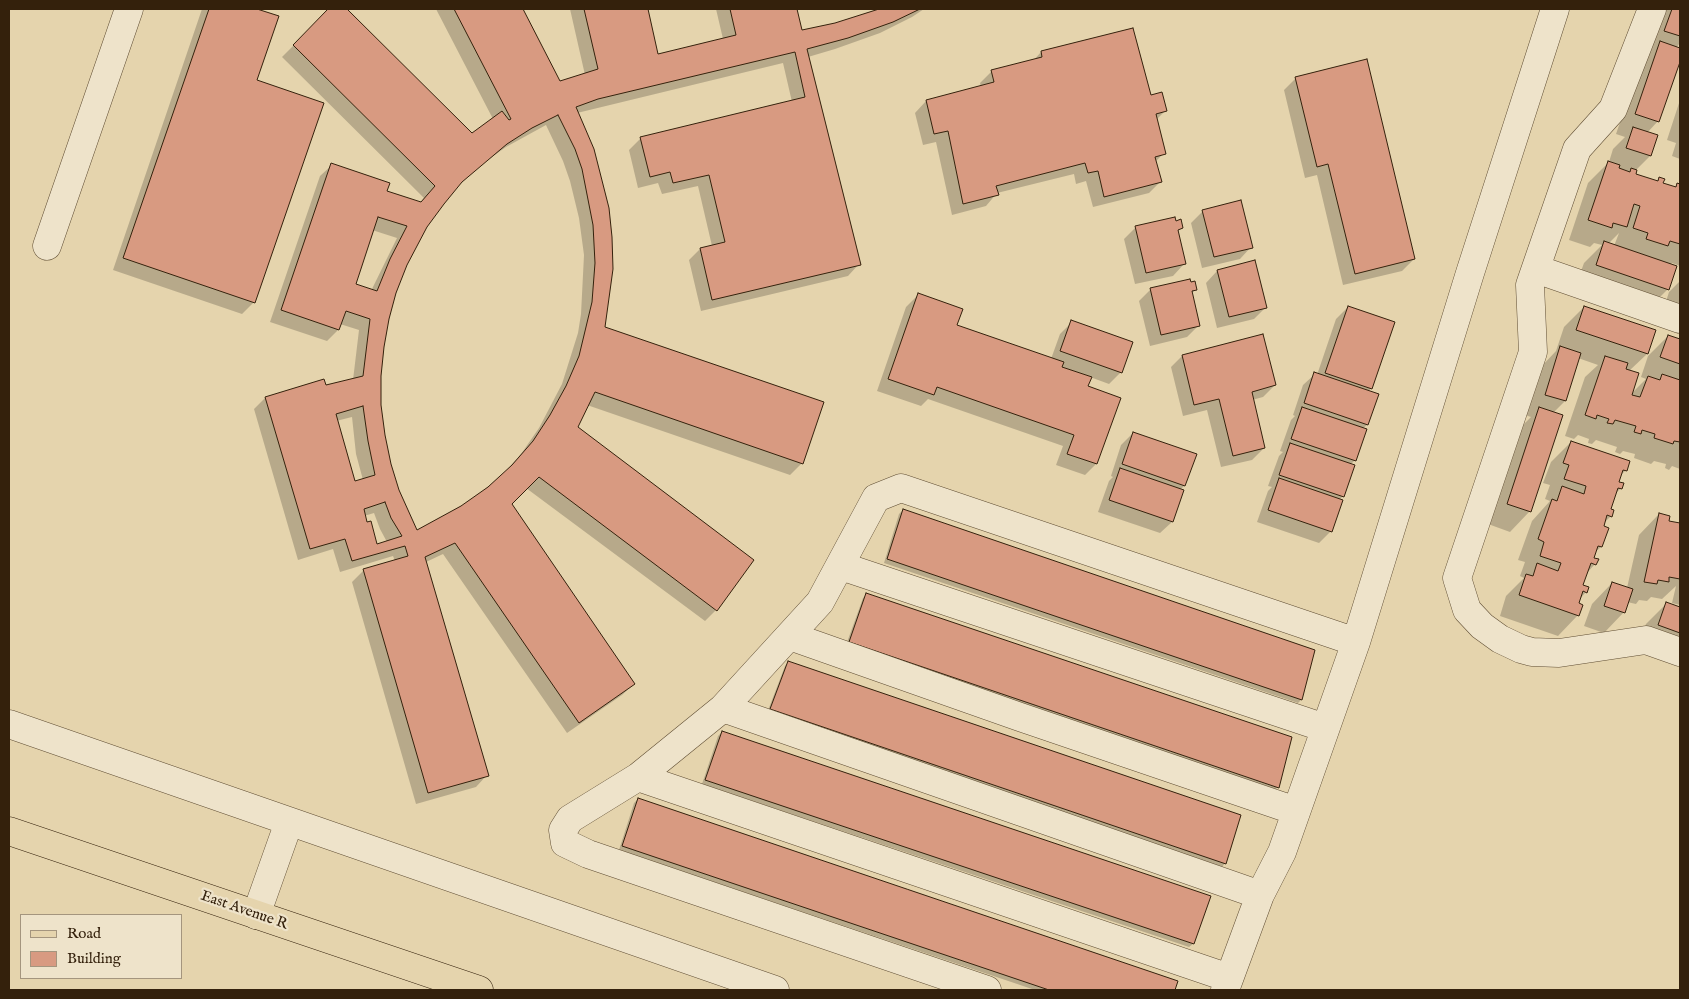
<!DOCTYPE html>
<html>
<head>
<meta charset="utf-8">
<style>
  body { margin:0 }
  #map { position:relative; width:1689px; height:999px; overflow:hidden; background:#e5d4ad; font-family:"IM FELL English",serif }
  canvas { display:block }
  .frame { position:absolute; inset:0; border:10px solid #34210c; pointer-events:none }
  .legend { position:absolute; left:20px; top:914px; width:162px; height:65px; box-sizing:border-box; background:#eee3ca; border:1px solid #a4957e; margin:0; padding:6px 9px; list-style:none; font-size:15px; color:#34210c }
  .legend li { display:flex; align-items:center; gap:10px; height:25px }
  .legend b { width:25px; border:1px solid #a4957e }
</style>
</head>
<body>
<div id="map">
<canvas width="1689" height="999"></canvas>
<div class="frame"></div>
<ul class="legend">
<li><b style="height:6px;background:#e5d4ad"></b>Road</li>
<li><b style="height:14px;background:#d89a81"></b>Building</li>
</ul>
</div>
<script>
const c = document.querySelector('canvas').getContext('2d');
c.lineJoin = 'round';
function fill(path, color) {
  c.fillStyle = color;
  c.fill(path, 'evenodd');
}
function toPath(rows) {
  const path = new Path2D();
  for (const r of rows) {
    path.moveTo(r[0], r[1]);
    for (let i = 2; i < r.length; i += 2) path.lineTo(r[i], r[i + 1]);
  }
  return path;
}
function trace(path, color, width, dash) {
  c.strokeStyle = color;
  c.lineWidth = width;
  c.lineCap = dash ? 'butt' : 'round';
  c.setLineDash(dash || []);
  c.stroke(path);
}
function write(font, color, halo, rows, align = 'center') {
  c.font = font + ' "IM FELL English",serif';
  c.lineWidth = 4.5;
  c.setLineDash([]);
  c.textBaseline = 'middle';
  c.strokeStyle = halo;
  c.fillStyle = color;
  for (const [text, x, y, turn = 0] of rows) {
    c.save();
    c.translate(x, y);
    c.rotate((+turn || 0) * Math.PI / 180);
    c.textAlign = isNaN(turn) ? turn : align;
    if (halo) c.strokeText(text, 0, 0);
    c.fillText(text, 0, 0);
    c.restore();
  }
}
const shadow = toPath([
  [202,9,253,9,278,17,256,81,254,302,242,314,113,270],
  [330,9,345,9,471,134,493,119,436,9,521,9,560,83,585,75,570,9,647,9,657,56,723,39,716,9,796,9,801,32,864,16,882,9,924,9,912,17,880,33,835,49,808,57,859,264,848,276,701,311,689,260,700,249,712,246,698,186,662,194,658,183,638,188,629,150,641,138,792,102,783,63,577,113,593,149,604,328,802,463,790,475,587,405,576,428,716,610,705,621,526,488,510,504,634,684,622,695,567,733,443,554,426,562,487,775,476,787,416,804,352,582,363,571,395,561,393,556,340,572,333,549,298,560,254,409,265,398,353,380,359,330,340,324,338,330,327,341,270,322,320,176,332,165,385,191,420,203,424,198,282,57],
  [546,125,563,161,570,181,579,218,584,255,581,314,578,333,562,384,539,428,521,454,506,471,475,498,417,532,398,491,390,464,381,420,380,376,387,319,406,265,426,227,457,187,482,164,506,147],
  [372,230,397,238,371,291,354,285],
  [352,417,356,454,363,480,354,483,336,421],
  [374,513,380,529,387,542,376,546,364,516],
  [1659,9,1680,9,1680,43,1676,48,1680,50,1680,58,1658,121,1647,133,1656,136,1650,156,1635,171,1634,175,1656,182,1659,179,1662,184,1674,188,1678,184,1680,185,1680,266,1672,263,1670,265,1668,289,1648,309,1576,285,1584,263,1602,245,1594,243,1590,247,1569,240,1588,183,1609,162,1613,149,1625,137,1616,134],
  [1619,233,1614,246,1608,244],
  [1041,52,1150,96,1165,111,1156,120,1164,153,1155,162,1160,182,1149,193,1093,207,1086,181,1076,184,1074,174,997,193,986,206,952,215,936,142,923,145,915,113,926,101,981,87,980,83,992,71,1033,61],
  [1296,78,1414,259,1402,271,1343,285,1317,175,1305,178,1284,90],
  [1680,100,1680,159,1672,156,1676,143,1667,140],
  [1203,211,1251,247,1240,259,1202,268,1191,223],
  [1175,222,1182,227,1177,232,1184,264,1173,276,1135,284,1124,239,1136,227],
  [1217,271,1266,307,1254,319,1217,328,1206,283],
  [1680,281,1680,320,1662,314,1669,292],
  [1151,289,1196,289,1191,294,1198,326,1187,337,1150,346,1139,301],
  [918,295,955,326,1051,359,1060,334,1072,322,1121,372,1109,384,1090,377,1087,387,1096,464,1085,475,1056,465,1063,446,928,399,921,406,877,391,906,307],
  [1348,307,1371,388,1368,392,1377,395,1367,425,1362,429,1365,430,1354,461,1350,465,1343,496,1339,500,1331,531,1319,543,1257,522,1268,491,1272,487,1268,486,1279,456,1283,452,1280,451,1291,420,1295,416,1293,415,1303,385,1315,374,1317,375,1336,319],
  [1584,307,1654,331,1647,354,1629,371,1630,395,1646,379,1641,377,1648,356,1668,336,1680,340,1680,469,1672,466,1669,470,1665,468,1666,464,1654,461,1651,464,1634,458,1635,454,1623,451,1620,454,1615,452,1617,447,1596,440,1592,444,1588,443,1589,439,1578,435,1574,439,1565,436,1585,377,1598,365,1578,358,1565,401,1553,413,1530,511,1510,532,1488,524,1519,429,1531,417,1525,415,1540,368,1556,351,1564,327],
  [1182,356,1275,385,1263,397,1252,400,1264,448,1252,460,1221,467,1207,410,1183,416,1171,367],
  [1133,433,1184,486,1180,490,1172,522,1160,533,1098,512,1109,481,1113,477,1111,476,1121,445],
  [1571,442,1626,470,1619,477,1617,482,1621,488,1614,495,1609,510,1611,516,1603,524,1601,547,1593,554,1592,558,1595,564,1586,574,1582,586,1586,592,1579,600,1578,615,1558,636,1500,616,1506,596,1524,578,1520,576,1525,562,1518,560,1532,521,1550,501,1545,499,1550,485,1543,483,1551,462],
  [903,510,1314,651,1301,700,1298,703,884,563,899,514],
  [1659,514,1668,522,1678,524,1680,522,1680,605,1672,603,1676,586,1662,599,1651,597,1647,601,1639,600,1636,604,1627,602,1624,612,1604,633,1584,626,1592,604,1612,583,1627,588,1639,535],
  [866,595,1278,787,1274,791,846,645,863,598],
  [1666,604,1680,609,1680,660,1638,646,1646,624],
  [789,662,1225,863,1222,867,767,713,785,666],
  [722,732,1193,944,1189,947,702,784,718,736],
  [638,799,1176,982,1174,990,1035,990,619,850,634,803]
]);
const building = toPath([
  [209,9,257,9,279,16,257,80,324,103,255,303,123,258,209,9],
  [328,9,347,9,472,133,502,111,509,120,511,119,454,9,523,9,560,81,598,69,584,9,648,9,658,54,736,35,730,9,797,9,802,30,835,23,879,9,920,9,893,22,848,38,807,49,861,265,712,300,700,248,725,242,709,175,673,183,670,172,650,177,640,137,805,97,795,52,598,99,576,107,594,149,609,208,612,237,613,269,605,327,824,402,803,464,595,392,578,427,754,560,717,611,539,477,512,504,635,684,579,723,455,543,425,557,489,776,428,793,363,569,408,556,405,546,352,561,345,539,310,549,265,397,324,379,326,385,363,376,370,319,346,311,339,330,281,310,331,163,390,183,387,191,421,202,435,186,293,45,328,9],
  [558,115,575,149,582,169,593,225,595,263,592,302,579,356,566,386,550,415,533,441,512,465,488,487,461,506,417,530,399,490,391,464,385,435,381,405,381,376,384,347,389,319,396,293,407,265,427,227,444,204,462,182,507,144,532,128,558,115],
  [378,217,407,226,390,259,377,291,356,284,378,217],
  [363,406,368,441,375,475,355,481,336,414,363,406],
  [385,502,391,518,402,536,377,544,371,521,367,522,364,509,385,502],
  [1672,9,1680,9,1680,36,1664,31,1672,9],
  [1133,28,1151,95,1162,92,1167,111,1156,114,1166,154,1155,157,1162,182,1104,197,1098,171,1088,173,1085,163,996,186,999,195,963,204,948,131,934,134,926,100,994,82,991,70,1042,57,1041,51,1133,28],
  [1660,41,1680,48,1680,62,1659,122,1635,114,1660,41],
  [1367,59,1415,259,1355,274,1328,164,1317,167,1295,77,1367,59],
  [1633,127,1658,135,1651,156,1626,148,1633,127],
  [1608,161,1620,165,1619,168,1630,172,1631,168,1637,170,1636,174,1658,181,1659,177,1665,179,1663,183,1676,187,1677,183,1680,184,1680,244,1670,241,1668,246,1646,239,1648,233,1633,228,1640,206,1634,204,1627,227,1613,223,1612,228,1588,220,1608,161],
  [1241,200,1253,248,1214,257,1202,210,1241,200],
  [1175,217,1176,221,1181,219,1183,228,1178,230,1186,264,1146,273,1135,226,1175,217],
  [1604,241,1677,266,1669,290,1596,265,1604,241],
  [1255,260,1267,308,1229,317,1217,270,1255,260],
  [1190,279,1191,282,1195,281,1197,290,1192,291,1200,326,1161,335,1150,288,1190,279],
  [918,293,963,309,957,325,1064,362,1062,367,1092,377,1088,386,1121,398,1097,464,1067,454,1074,435,937,387,934,395,888,379,918,293],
  [1348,306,1395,322,1372,389,1325,373,1348,306],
  [1584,306,1656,330,1648,354,1576,330,1584,306],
  [1071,320,1133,342,1122,373,1060,351,1071,320],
  [1263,334,1276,385,1252,392,1265,448,1233,456,1219,399,1194,405,1182,355,1263,334],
  [1668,335,1680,339,1680,364,1660,357,1668,335],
  [1560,346,1581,353,1566,401,1545,395,1560,346],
  [1605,356,1628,363,1626,369,1639,373,1632,395,1640,397,1648,376,1660,380,1662,374,1680,380,1680,442,1674,441,1673,444,1654,438,1655,434,1642,430,1641,434,1634,432,1636,426,1615,420,1613,424,1607,423,1609,419,1597,415,1596,419,1585,415,1605,356],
  [1314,372,1379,394,1368,425,1304,403,1314,372],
  [1302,407,1367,429,1356,461,1291,439,1302,407],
  [1539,407,1563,415,1531,512,1507,504,1539,407],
  [1133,432,1197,454,1185,486,1122,464,1133,432],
  [1571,441,1630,461,1627,471,1623,470,1619,482,1624,483,1622,489,1618,488,1611,509,1614,510,1612,517,1607,515,1604,526,1609,528,1602,547,1598,546,1594,558,1599,559,1596,565,1591,563,1583,585,1589,587,1587,593,1583,591,1579,603,1583,605,1579,616,1519,595,1526,574,1533,576,1537,563,1558,571,1561,563,1540,556,1544,542,1538,539,1552,499,1557,501,1562,486,1584,494,1586,486,1564,479,1569,465,1563,463,1571,441],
  [1290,443,1355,465,1344,497,1279,475,1290,443],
  [1120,468,1184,490,1173,522,1109,500,1120,468],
  [1279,478,1343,500,1332,532,1268,510,1279,478],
  [903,509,1315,650,1302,700,887,559,903,509],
  [1659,513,1670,516,1669,521,1680,523,1680,579,1669,577,1669,582,1658,580,1657,584,1644,582,1659,513],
  [1612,582,1633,589,1625,613,1604,606,1612,582],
  [866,593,1292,737,1279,788,849,642,866,593],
  [1666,602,1680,607,1680,633,1658,625,1666,602],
  [788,661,1241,815,1226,864,770,709,788,661],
  [722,731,1211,896,1194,944,705,780,722,731],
  [638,798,1178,981,1175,990,1049,990,622,846,638,798]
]);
const minor = toPath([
  [1652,9,1613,109,1577,149,1530,285,1533,352,1457,578,1467,610,1482,626,1500,639,1521,649,1532,652,1559,653,1646,640,1680,652],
  [47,246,129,9],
  [1536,269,1680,319],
  [841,566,1325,728],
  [790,636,1020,717,1296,811],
  [723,708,1260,895],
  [9,724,775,990],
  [638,777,1229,978],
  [256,915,289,822],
  [987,990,588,854,565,843,563,830,570,819,638,777,723,708,820,602,876,498,901,488,1356,642],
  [1225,990,1260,895,1282,852,1356,642,1470,273,1555,9]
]);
const major = toPath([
  [9,831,479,990]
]);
const streetNames = [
  ["East Avenue R",244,911,19]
];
fill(shadow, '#0003');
fill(building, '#d89a81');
trace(building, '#34210c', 1);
trace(minor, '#604e34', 29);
trace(major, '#34210c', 29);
trace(minor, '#eee3ca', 28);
trace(major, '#e5d4ad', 28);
write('15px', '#34210c', '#eee3ca', streetNames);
</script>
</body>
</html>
